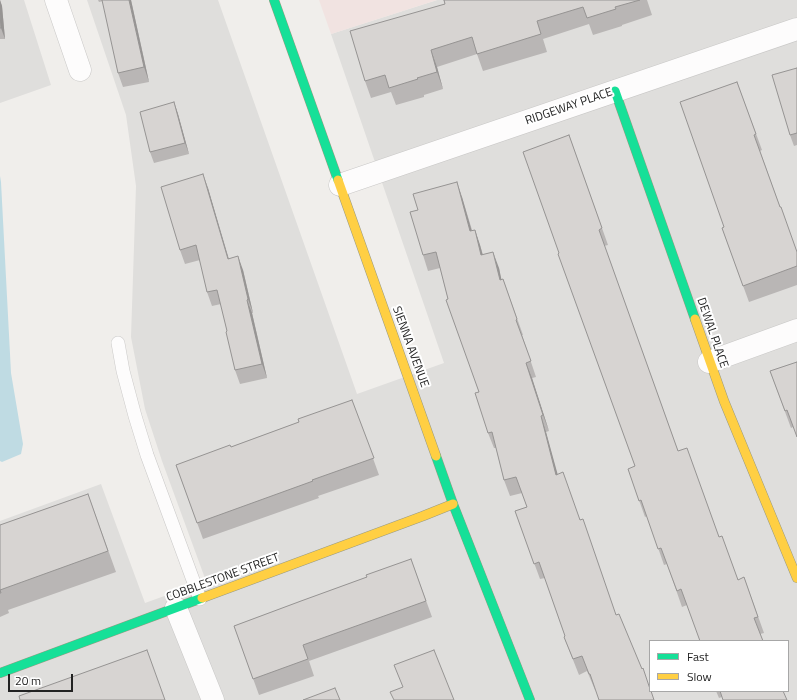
<!DOCTYPE html>
<html>
<head>
<meta charset="utf-8">
<style>
  body { margin:0 }
  #map { position:relative; width:797px; height:700px; overflow:hidden; background:#f0eeeb; font-family:"Titillium Web",sans-serif }
  canvas { display:block }
  .legend { position:absolute; left:649px; top:640px; width:140px; height:52px; box-sizing:border-box; background:#fff; border:1px solid #a7a7a7; margin:0; padding:5px 7px; list-style:none; font-size:12px; color:#222 }
  .legend li { display:flex; align-items:center; gap:8px; height:20px }
  .legend b { width:20px; border:1px solid #a7a7a7 }
  .scale { position:absolute; left:8px; top:674px; width:65px; height:18px; box-sizing:border-box; border:2px solid #222; border-top:0; padding-left:5px; font-size:12px; line-height:14px; white-space:nowrap; color:#222; -webkit-text-stroke:3px #fff; paint-order:stroke }
</style>
</head>
<body>
<div id="map">
<canvas width="797" height="700"></canvas>
<ul class="legend">
<li><b style="height:5px;background:#16e098"></b>Fast</li>
<li><b style="height:5px;background:#ffcf43"></b>Slow</li>
</ul>
<div class="scale">20 m</div>
</div>
<script>
const c = document.querySelector('canvas').getContext('2d');
c.lineJoin = 'round';
function fill(path, color) {
  c.fillStyle = color;
  c.fill(path, 'evenodd');
}
function toPath(rows) {
  const path = new Path2D();
  for (const r of rows) {
    path.moveTo(r[0], r[1]);
    for (let i = 2; i < r.length; i += 2) path.lineTo(r[i], r[i + 1]);
  }
  return path;
}
function trace(path, color, width, dash) {
  c.strokeStyle = color;
  c.lineWidth = width;
  c.lineCap = dash ? 'butt' : 'round';
  c.setLineDash(dash || []);
  c.stroke(path);
}
function write(font, color, halo, rows, align = 'center') {
  c.font = font + ' "Titillium Web",sans-serif';
  c.lineWidth = 4;
  c.setLineDash([]);
  c.textBaseline = 'middle';
  c.strokeStyle = halo;
  c.fillStyle = color;
  for (const [text, x, y, turn = 0] of rows) {
    c.save();
    c.translate(x, y);
    c.rotate((+turn || 0) * Math.PI / 180);
    c.textAlign = isNaN(turn) ? turn : align;
    if (halo) c.strokeText(text, 0, 0);
    c.fillText(text, 0, 0);
    c.restore();
  }
}
const residential = toPath([
  [0,0,24,0,51,85,0,103],
  [87,0,218,0,357,394,444,363,331,34,437,0,797,0,797,700,0,700,0,521,101,484,145,603,206,581,162,461,145,409,131,337,136,186,126,115],
  [650,641,788,641,788,691,650,691]
]);
const commercial = toPath([
  [319,0,437,0,331,34]
]);
const water = toPath([
  [0,176,1,182,11,373,23,444,21,454,2,462,0,461]
]);
const lane = toPath([
  [118,343,123,371,135,416,147,455,200,599]
]);
const street = toPath([
  [56,0,80,70],
  [340,185,797,29],
  [709,362,797,330],
  [176,608,213,700]
]);
const fast = toPath([
  [274,0,338,180],
  [615,91,695,319],
  [436,456,453,504,530,700],
  [0,673,202,598]
]);
const slow = toPath([
  [338,180,436,456],
  [695,319,724,401,797,578],
  [202,598,423,516,453,504]
]);
const wall = toPath([
  [0,0,2,6,5,39,0,39],
  [98,0,131,0,149,82,123,87,118,73,103,1,99,2],
  [444,0,647,0,652,15,622,25,622,26,593,35,589,24,543,39,547,52,483,71,477,54,437,67,443,89,424,95,424,97,396,105,391,92,371,98,365,81,445,4],
  [797,68,797,145,794,146,790,135],
  [737,82,762,150,760,151,780,207,797,252,797,285,749,302,722,228,724,227],
  [174,102,178,114,189,154,154,163,150,152],
  [569,135,608,245,604,246,678,451,719,537,738,580,744,577,764,633,760,634,687,605,682,607,667,564,664,565,647,516,645,517,628,469,635,466,559,253],
  [208,188,228,259,243,270,253,313,252,313,267,378,240,384,235,370,227,331,221,304,212,306,207,292,200,260,185,264,180,250],
  [462,197,472,230,475,230,480,245,483,255,499,268,501,280,503,279,523,335,522,335,536,377,532,378,549,431,546,432,557,474,595,689,595,690,587,671,579,675,564,637,565,636,545,578,540,579,515,511,527,507,522,493,510,496,504,480,496,448,494,448,488,433,479,392,448,299,440,268,428,271,423,255],
  [797,362,793,427,791,428,770,371],
  [352,400,379,475,318,496,319,498,203,539,176,465,231,447,299,422],
  [88,494,116,572,8,610,9,613,0,617,0,525],
  [411,559,432,617,309,661,314,676,259,695,234,626,367,577],
  [716,691,784,691,722,697,719,698]
]);
const shadedWall = toPath([
  [0,0,2,6,5,39,1,28,0,14],
  [129,0,131,0,149,82,144,67],
  [431,50,437,67,443,89,437,72],
  [174,102,178,114,189,154,185,143],
  [203,174,208,188,233,273,228,259],
  [457,182,462,197,476,246,470,231],
  [475,230,480,245,487,271,481,255],
  [493,252,499,268,505,296,500,280],
  [238,256,243,270,253,313,248,299],
  [247,300,252,313,267,378,262,364],
  [526,363,532,378,549,431,543,415],
  [541,416,546,432,562,490,556,475]
]);
const building = toPath([
  [102,0,129,0,144,67,118,73,102,0],
  [444,0,640,0,615,7,616,9,587,18,583,7,537,21,541,34,477,54,472,37,431,50,437,72,417,78,418,79,389,88,385,75,365,81,350,31,445,4,444,0],
  [0,14,1,28,0,28,0,14],
  [797,68,797,133,790,135,772,75,797,68],
  [737,82,756,134,754,135,780,207,781,207,797,252,797,266,743,286,722,228,724,227,680,102,737,82],
  [174,102,185,143,150,152,140,112,174,102],
  [569,135,602,228,599,230,678,451,687,448,719,537,722,536,738,580,744,577,758,617,754,618,763,641,700,641,681,589,677,591,661,548,658,549,641,500,639,501,628,469,635,466,558,254,559,253,523,152,569,135],
  [203,174,228,259,238,256,248,299,247,300,262,364,235,370,226,332,227,331,217,290,207,292,196,245,180,250,161,187,203,174],
  [457,182,470,231,475,230,481,255,493,252,500,280,503,279,517,319,516,320,531,361,526,363,543,415,541,416,556,475,563,472,580,520,583,519,616,615,619,614,642,669,643,668,650,689,650,691,651,691,654,700,599,700,590,674,589,674,582,656,573,659,564,637,565,636,539,562,534,564,515,511,527,507,516,477,504,480,492,432,488,433,475,393,479,392,446,300,448,299,436,252,423,255,410,212,418,210,413,194,457,182],
  [797,362,797,437,787,410,785,411,770,371,797,362],
  [352,400,374,458,312,480,313,481,197,523,176,465,230,445,231,447,299,422,298,419,352,400],
  [88,494,108,551,0,590,1,593,0,593,0,525,88,494],
  [411,559,426,601,303,645,308,659,253,679,234,626,301,601,367,577,366,575,411,559],
  [147,650,165,700,20,700,19,696,147,650],
  [434,650,454,700,394,700,390,692,403,687,394,665,434,650],
  [335,688,340,700,303,700,335,688],
  [720,691,783,691,787,700,723,700,720,691]
]);
const streetNames = [
  ["RIDGEWAY PLACE",569,107,-19],
  ["DEWAL PLACE",712,333,71],
  ["SIENNA AVENUE",410,347,70],
  ["COBBLESTONE STREET",223,578,-20]
];
fill(residential, '#dfdedc');
fill(commercial, '#f1e3e1');
fill(water, '#bfdbe3');
trace(lane, '#c9c8c7', 14);
trace(street, '#c9c8c7', 23);
trace(fast, '#999a82', 10);
trace(slow, '#999a82', 10);
trace(lane, '#fdfcfc', 13);
trace(street, '#fdfcfc', 22);
trace(fast, '#16e098', 9);
trace(slow, '#ffcf43', 9);
fill(wall, '#b9b6b5');
fill(shadedWall, '#969493');
fill(building, '#d7d4d2');
trace(building, '#969493', 1);
write('12px', '#222', '#fff', streetNames);
</script>
</body>
</html>
